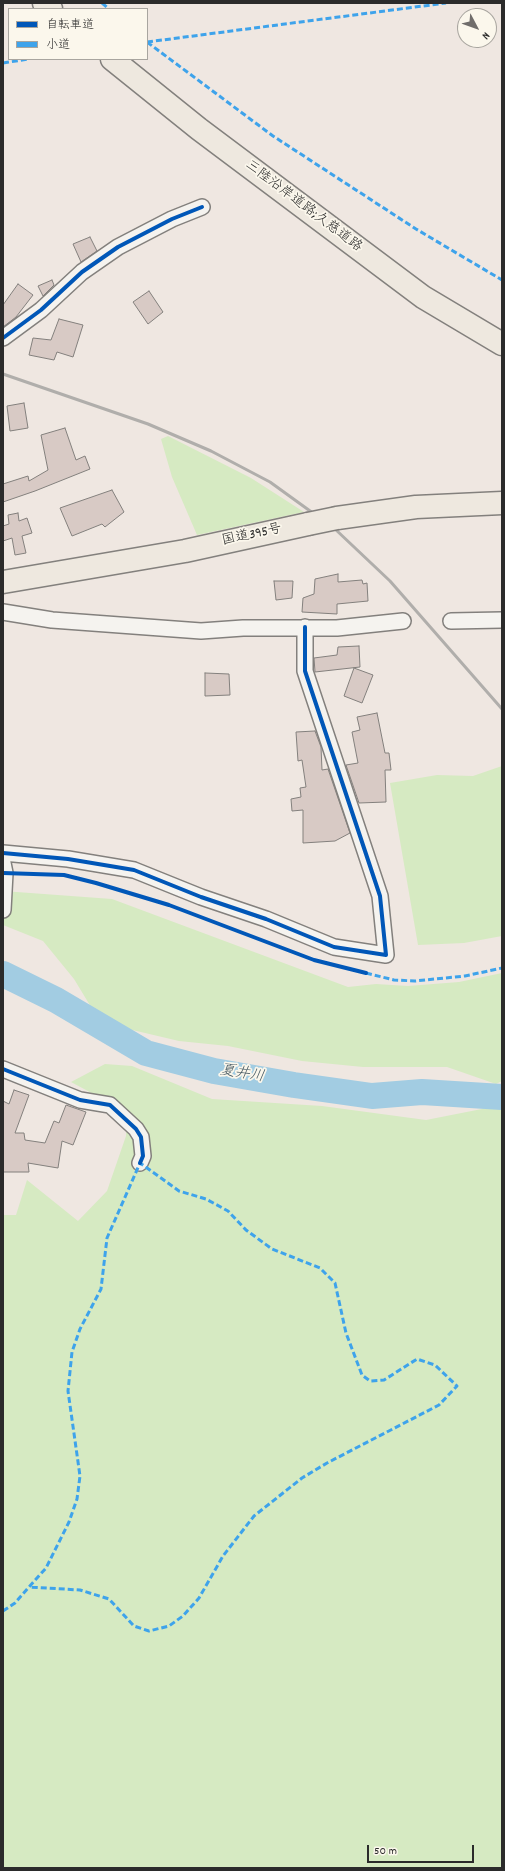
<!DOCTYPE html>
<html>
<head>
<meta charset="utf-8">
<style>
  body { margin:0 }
  #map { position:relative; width:505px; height:1871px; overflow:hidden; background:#efe7e1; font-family:Dekko,"Klee One",sans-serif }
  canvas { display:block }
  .frame { position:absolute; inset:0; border:4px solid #2b2b2b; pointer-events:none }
  .legend { position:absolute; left:8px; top:8px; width:140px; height:52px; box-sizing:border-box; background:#fbf7ec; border:1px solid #a8a59f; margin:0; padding:5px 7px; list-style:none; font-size:12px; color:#2b2b2b }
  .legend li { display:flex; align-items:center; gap:8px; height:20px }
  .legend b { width:20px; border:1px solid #a8a59f }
  .north { position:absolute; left:457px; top:8px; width:40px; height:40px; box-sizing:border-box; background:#fbf7ec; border:1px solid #a8a59f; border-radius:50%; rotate:131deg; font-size:11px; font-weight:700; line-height:16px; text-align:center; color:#2b2b2b }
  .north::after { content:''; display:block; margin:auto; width:14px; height:18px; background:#706d6b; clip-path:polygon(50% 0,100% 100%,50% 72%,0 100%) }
  .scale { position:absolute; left:367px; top:1845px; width:107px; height:18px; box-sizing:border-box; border:2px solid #2b2b2b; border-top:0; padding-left:5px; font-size:12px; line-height:14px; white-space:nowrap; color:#2b2b2b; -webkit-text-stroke:3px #fbf7ec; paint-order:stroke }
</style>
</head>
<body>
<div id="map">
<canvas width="505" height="1871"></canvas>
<div class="frame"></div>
<ul class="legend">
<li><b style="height:5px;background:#0057b8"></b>自転車道</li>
<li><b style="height:5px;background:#3ea3eb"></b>小道</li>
</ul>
<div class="north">N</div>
<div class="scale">50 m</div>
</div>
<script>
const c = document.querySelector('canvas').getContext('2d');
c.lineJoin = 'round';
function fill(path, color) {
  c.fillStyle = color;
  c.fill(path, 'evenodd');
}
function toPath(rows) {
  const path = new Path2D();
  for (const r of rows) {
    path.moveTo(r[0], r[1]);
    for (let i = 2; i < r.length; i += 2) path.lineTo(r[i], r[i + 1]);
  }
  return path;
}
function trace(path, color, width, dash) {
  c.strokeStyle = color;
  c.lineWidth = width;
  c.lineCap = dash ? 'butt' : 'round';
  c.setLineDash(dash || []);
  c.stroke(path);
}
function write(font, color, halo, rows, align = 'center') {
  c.font = font + ' Dekko,"Klee One",sans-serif';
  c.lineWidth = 3.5;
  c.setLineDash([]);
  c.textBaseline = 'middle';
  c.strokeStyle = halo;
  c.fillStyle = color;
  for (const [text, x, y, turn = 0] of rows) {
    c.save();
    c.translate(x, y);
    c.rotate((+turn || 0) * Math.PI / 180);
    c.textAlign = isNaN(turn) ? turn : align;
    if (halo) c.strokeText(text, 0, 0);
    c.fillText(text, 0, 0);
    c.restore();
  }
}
const green = toPath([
  [168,436,251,478,304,512,197,535,172,477,161,439],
  [502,766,502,936,464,943,418,945,390,783,437,775,473,776],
  [3,891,112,899,348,987,376,984,408,986,459,982,502,973,502,1081,496,1084,447,1067,363,1067,302,1061,228,1046,179,1041,107,1024,94,1012,74,979,43,941,3,925],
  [105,1064,132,1066,212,1099,322,1106,426,1120,502,1105,502,1868,3,1868,3,1215,16,1215,27,1180,78,1221,107,1191,126,1136,127,1112,71,1082]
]);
const river = toPath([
  [3,974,56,1000,146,1053,214,1071,294,1085,372,1096,422,1092,502,1097]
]);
const building = toPath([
  [90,237,97,251,81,262,73,244,90,237],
  [52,280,54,285,43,296,38,286,52,280],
  [18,284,33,295,16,317,3,327,3,305,18,284],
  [149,291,163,312,148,324,133,302,149,291],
  [59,319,83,325,73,357,57,352,54,360,29,355,33,338,51,340,59,319],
  [24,403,28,428,10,431,7,406,24,403],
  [65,428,76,460,85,456,90,469,35,491,3,502,3,484,28,476,29,481,48,470,41,435,65,428],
  [112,490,124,512,105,527,102,524,72,536,60,508,112,490],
  [18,513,19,521,27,518,32,533,22,536,26,553,15,555,12,538,3,541,3,526,9,524,8,515,18,513],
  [338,574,338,582,362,580,363,584,367,583,368,601,337,604,337,614,302,612,303,598,314,594,315,579,338,574],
  [274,581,293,581,292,598,276,600,274,581],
  [359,646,360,667,315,672,314,658,337,655,338,647,359,646],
  [354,668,373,675,362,703,344,696,354,668],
  [205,673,229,674,230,695,205,696,205,673],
  [377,713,385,753,389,753,391,770,385,770,386,802,359,803,346,765,358,763,352,732,360,730,357,717,377,713],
  [315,731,321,747,322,770,328,769,350,833,335,841,303,843,303,810,292,811,291,799,301,797,300,788,306,787,302,760,298,761,296,732,315,731],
  [14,1090,29,1095,15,1133,24,1133,25,1140,45,1143,54,1121,59,1123,66,1105,86,1112,73,1145,62,1141,58,1168,28,1163,29,1172,3,1172,3,1101,9,1104,14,1090]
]);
const street = toPath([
  [3,338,41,310,82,272,118,247,172,219,202,207],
  [3,612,52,620,201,631,243,628,337,628,403,621],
  [451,621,502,620],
  [3,853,68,859,134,870,201,897,266,919,334,947,386,955,380,896,305,671,305,627],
  [3,863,5,873,3,910],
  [3,1069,80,1100,110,1105,136,1129,141,1137,143,1156,140,1163]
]);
const highway = toPath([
  [44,3,51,9],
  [112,59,199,129,423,297,502,344],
  [337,518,416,507,502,503],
  [3,582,185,551,308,524]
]);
const rail = toPath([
  [3,374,148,424,211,451,270,482,335,529,390,581,502,709]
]);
const highwayBridge = toPath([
  [308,524,337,518]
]);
const quiet = toPath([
  [102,3,109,9],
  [147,42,273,136,416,229,502,280],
  [147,42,446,3],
  [3,63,29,59],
  [366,973,394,980,415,981,465,976,502,968],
  [3,1611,15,1603,29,1587,46,1568,69,1522,77,1499,80,1476,68,1391,72,1352,80,1329,101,1289,107,1238,140,1163,179,1191,206,1199,228,1211,246,1230,272,1249,320,1268,335,1283,346,1333,362,1375,370,1381,384,1380,417,1359,435,1365,457,1386,439,1405,327,1463,302,1478,254,1516,223,1556,199,1598,183,1616,169,1626,149,1631,134,1626,109,1599,80,1590,29,1587]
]);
const cycleway = toPath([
  [3,338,41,310,82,272,118,247,172,219,202,207],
  [3,853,68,859,134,870,201,897,266,919,334,947,386,955,380,896,305,671,305,627],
  [3,873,64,875,96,883,169,905,314,960,366,973],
  [3,1069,80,1100,110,1105,136,1129,141,1137,143,1156,140,1163]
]);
const streetNames = [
  ["三陸沿岸道路;久慈道路",303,207,37],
  ["国道395号",252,536,-12]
];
const waterNames = [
  ["夏井川",242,1075,9]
];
fill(green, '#d6eac2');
trace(river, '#a2cce2', 26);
fill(building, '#d8cac5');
trace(building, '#83807d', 1);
trace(street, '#83807d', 18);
trace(highway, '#83807d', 25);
trace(street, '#f5f3ef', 15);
trace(highway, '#eee8df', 22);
trace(rail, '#b0aeab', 3);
trace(highwayBridge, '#83807d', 25, []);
trace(highwayBridge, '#eee8df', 22);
trace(quiet, '#3ea3eb', 3, [6, 3]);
trace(cycleway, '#0057b8', 4);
write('14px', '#2b2b2b', '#fbf7ec', streetNames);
write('italic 15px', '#455862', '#fbf7ec', waterNames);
</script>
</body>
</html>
